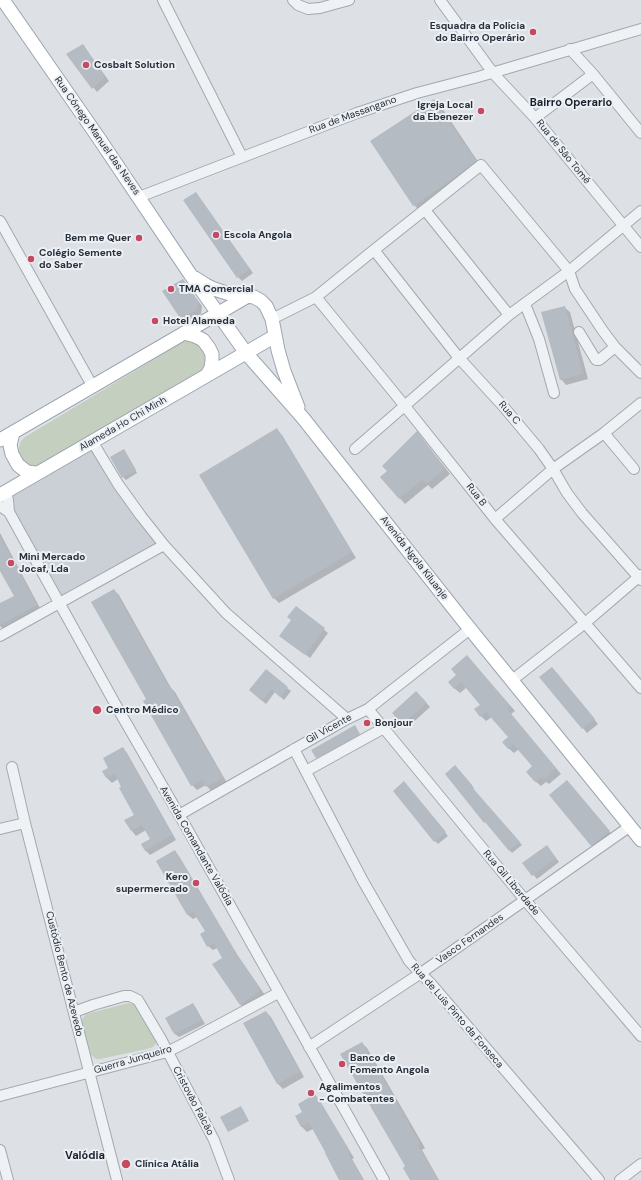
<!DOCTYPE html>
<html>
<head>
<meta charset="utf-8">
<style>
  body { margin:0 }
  canvas { display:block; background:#dde1e6 }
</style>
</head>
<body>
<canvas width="641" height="1180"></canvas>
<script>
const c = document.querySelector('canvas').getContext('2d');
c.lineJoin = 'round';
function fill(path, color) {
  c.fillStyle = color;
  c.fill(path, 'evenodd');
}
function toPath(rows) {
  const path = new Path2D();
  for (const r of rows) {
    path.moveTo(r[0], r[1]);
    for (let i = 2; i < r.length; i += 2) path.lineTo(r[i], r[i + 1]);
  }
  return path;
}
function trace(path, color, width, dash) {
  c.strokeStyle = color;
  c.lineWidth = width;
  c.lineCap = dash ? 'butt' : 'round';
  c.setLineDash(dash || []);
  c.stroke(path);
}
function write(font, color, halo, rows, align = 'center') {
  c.font = font + ' "DM Sans",sans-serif';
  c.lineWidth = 4;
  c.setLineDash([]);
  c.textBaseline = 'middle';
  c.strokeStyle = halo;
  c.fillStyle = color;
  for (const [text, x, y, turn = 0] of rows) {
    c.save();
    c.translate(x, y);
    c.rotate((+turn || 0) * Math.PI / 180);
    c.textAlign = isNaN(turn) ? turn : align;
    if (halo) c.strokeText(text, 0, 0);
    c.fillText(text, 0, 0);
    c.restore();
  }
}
const built = toPath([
  [92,441,164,545,59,602,9,512,6,491]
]);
const green = toPath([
  [189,341,194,342,203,348,206,357,204,367,200,373,36,467,30,466,21,458,19,453,19,447,21,441,25,437,183,342],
  [128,1003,133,1004,136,1006,157,1038,156,1043,153,1047,147,1049,100,1059,96,1059,89,1053,82,1024,82,1020,84,1016,87,1014]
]);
const shadow = toPath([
  [83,45,109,81,97,92,67,54],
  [434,100,442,108,483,169,422,213,414,205],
  [195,193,253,273,242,281,238,277],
  [183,281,202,306,201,314,185,321,181,317],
  [564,307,570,312,588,379,566,385,561,379],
  [277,430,282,435,356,558,279,603,274,598],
  [422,438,450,474,432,489,428,485,405,504,381,478],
  [126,453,137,473,126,480,123,477],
  [0,533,41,610,4,630,0,626,0,604,15,596,0,569],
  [114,590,119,595,171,688,175,692,227,783,212,792,206,785,197,790,192,785,147,700],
  [296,607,328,633,310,658,285,639],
  [467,656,515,711,511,714,561,774,549,784,546,782,541,786,535,781,533,767,519,749,514,753,508,748,509,737,492,717,486,721,481,716,482,705,467,687,460,693,454,688,457,675],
  [556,672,598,724,587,733,541,677],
  [287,688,291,691,284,700,275,692,266,704,250,690],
  [420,696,430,707,407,728,403,724],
  [354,727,359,735,317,758,316,758],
  [123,748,127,753,176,840,150,855,145,850,151,839,146,830,136,836,132,831,126,821,135,815,118,779,112,783,107,778,103,771,109,768],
  [458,769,474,788,473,789,522,845,512,853,488,824,485,822],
  [407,786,448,836,438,844,435,841],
  [572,787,614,837,597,850,592,845],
  [550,850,559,862,537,879,524,863],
  [174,851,179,856,238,956,265,995,245,1009,240,1004,224,958,217,948,213,950,208,946,206,931,197,917,193,919,188,915,157,861],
  [193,1004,196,1008,205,1024,179,1037,175,1034,167,1018],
  [266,1012,271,1017,304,1077,283,1089,278,1084,245,1023],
  [362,1043,367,1048,425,1148,422,1150,439,1180,411,1180],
  [315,1095,320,1101,354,1158,352,1159,364,1180,340,1180,313,1129,307,1132,302,1127,296,1117,304,1112]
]);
const building = toPath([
  [83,44,105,77,92,89,66,54],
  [434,99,476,161,454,178,413,206,370,141],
  [196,192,250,269,237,278,183,200],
  [183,279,198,301,197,310,180,318,162,291],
  [565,306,583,374,560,380,541,312],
  [277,428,352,552,273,599,199,475],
  [417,431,445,469,426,484,422,480,399,499,380,477,387,471,382,466],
  [124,449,136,470,122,478,110,457],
  [0,536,37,605,0,625,0,603,14,596,0,571],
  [114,589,169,687,170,686,223,778,206,787,202,780,191,786,143,701,146,699,91,602],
  [296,606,325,628,305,655,279,636,291,620,287,617],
  [467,655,510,706,507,709,556,768,543,780,541,777,535,782,526,772,532,766,513,744,508,749,502,742,508,737,486,712,480,717,474,709,480,705,461,682,454,689,448,682,456,675,451,669],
  [552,667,595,719,582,729,539,677],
  [266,669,288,687,280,697,271,689,262,701,249,690],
  [416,691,427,703,402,725,392,713],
  [355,725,360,734,316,758,311,750],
  [123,747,172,835,145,851,141,844,150,839,142,825,131,831,124,820,134,815,119,788,121,787,115,774,106,778,102,771,108,768,103,758],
  [455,765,472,785,471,786,520,842,509,851,485,822,484,823,445,774],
  [567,780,610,831,591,846,549,795],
  [404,781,446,832,434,842,393,791],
  [547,845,556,858,532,876,522,863],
  [175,850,234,950,261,990,240,1005,212,964,222,958,214,943,207,947,200,934,205,931,193,912,187,915,156,861],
  [193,1003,202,1020,174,1034,165,1018],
  [266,1011,300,1072,277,1084,243,1023],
  [362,1042,420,1143,418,1145,438,1180,410,1180,403,1168,405,1166,340,1054],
  [315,1094,350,1152,348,1154,363,1180,339,1180,325,1153,326,1153,309,1123,301,1127,295,1116,302,1112,298,1104],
  [241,1106,249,1121,228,1132,220,1117]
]);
const minor = toPath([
  [163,0,242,157],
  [293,0,298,5,308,9,320,8,349,0],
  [440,0,493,73,535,118,641,247],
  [570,49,593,74,641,133],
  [535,118,593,74],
  [139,197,357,113,417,93,478,77,641,29],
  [425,210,509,315],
  [0,221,93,387],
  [374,250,459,358,503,406,539,449,553,469,567,493,582,513,641,580],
  [316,297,404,405,495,519,641,688],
  [525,304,539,339,554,393],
  [272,319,316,297,374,250,481,165,569,271,575,289,603,331,615,347,641,373],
  [579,332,596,360,599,360,615,347],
  [604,433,634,469],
  [92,441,118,484,141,516,164,545,226,613,347,719],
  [355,449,509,315,569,271,641,211],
  [6,491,8,500,9,512],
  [0,506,9,512,118,709,189,832,384,1180],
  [495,519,553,469,604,433,641,403],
  [0,636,164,545],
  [511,681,585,623,641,575],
  [368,709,525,900,641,1036],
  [294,749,363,881,409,961,433,986,599,1180],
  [12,767,25,823,117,1180],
  [306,771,382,729],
  [179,815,347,719,368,709,470,629],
  [0,829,25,823],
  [74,1012,93,1005,124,996,130,996,138,1000,161,1039,214,1140,229,1180],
  [309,1047,421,973,629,827],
  [0,1096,167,1052,183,1044,278,993],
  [0,1150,8,1180],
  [620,1180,641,1164]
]);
const major = toPath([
  [3,0,98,137,190,274,246,353,303,418,462,619,641,840],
  [195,278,206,285,214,289,230,294,254,297,261,301,266,306,272,319,278,350,284,371,298,407],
  [184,333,195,336,203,340,209,348,212,354,212,361,211,368,207,375],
  [13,433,10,445,12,454,18,465,27,472,36,473],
  [0,440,248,296],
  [0,495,275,336]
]);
const markers = [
  [533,32,4,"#c44961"],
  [86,65,4,"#c44961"],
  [481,111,4,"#c44961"],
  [216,235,4,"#c44961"],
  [139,238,4,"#c44961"],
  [31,259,4,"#c44961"],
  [171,289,4,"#c44961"],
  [155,321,4,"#c44961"],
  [11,563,4,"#c44961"],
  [97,710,5,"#c44961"],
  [367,723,4,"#c44961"],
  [196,883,4,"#c44961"],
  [342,1064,4,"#c44961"],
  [311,1093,4,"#c44961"],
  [126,1164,5,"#c44961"]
];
const poiNames = [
  ["Esquadra da Polícia",525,26,"right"],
  ["do Bairro Operário",525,38,"right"],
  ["Cosbalt Solution",94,65],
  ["Igreja Local",473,105,"right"],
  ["da Ebenezer",473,117,"right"],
  ["Escola Angola",224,235],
  ["Bem me Quer",131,238,"right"],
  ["Colégio Semente",39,253],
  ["do Saber",39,265],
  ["TMA Comercial",179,289],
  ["Hotel Alameda",163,321],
  ["Mini Mercado",19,557],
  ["Jocaf, Lda",19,569],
  ["Centro Médico",106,710],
  ["Bonjour",375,723],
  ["Kero",188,877,"right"],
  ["supermercado",188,889,"right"],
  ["Banco de",350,1058],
  ["Fomento Angola",350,1070],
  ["Agalimentos",319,1087],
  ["- Combatentes",319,1099],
  ["Clínica Atália",135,1164]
];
const streetNames = [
  ["Rua de Massangano",353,115,-20],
  ["Rua Cónego Manuel das Neves",97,136,55],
  ["Rua de São Tomé",563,152,51],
  ["Rua C",509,413,49],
  ["Alameda Ho Chi Minh",123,424,-30],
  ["Rua B",476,495,52],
  ["Avenida Ngola Kiluanje",414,558,52],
  ["Gil Vicente",329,729,-29],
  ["Avenida Comandante Valódia",196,846,60],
  ["Rua Gil Liberdade",511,883,50],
  ["Vasco Fernandes",470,939,-35],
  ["Custódio Bento de Azevedo",64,974,76],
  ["Rua de Luís Pinto da Fonseca",457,1016,49],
  ["Guerra Junqueiro",133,1060,-16],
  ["Cristovão Falcão",193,1101,62]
];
const neighbourhoodNames = [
  ["Bairro Operario",571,103],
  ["Valódia",85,1156]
];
fill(built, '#cbd0d7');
fill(green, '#c4cfbf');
fill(shadow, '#0003');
fill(building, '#b5bbc2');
trace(minor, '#a3a8af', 12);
trace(major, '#9da6b1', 15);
trace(minor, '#eff2f5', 10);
trace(major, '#fff', 13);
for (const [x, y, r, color] of markers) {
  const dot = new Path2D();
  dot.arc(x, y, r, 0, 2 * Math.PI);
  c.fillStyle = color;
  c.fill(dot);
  trace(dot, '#ecf0f4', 1.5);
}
write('bold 10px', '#28303b', '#ecf0f4', poiNames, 'left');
write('10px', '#28303b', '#ecf0f4', streetNames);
write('bold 11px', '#1a212c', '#ecf0f4', neighbourhoodNames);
</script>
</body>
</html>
